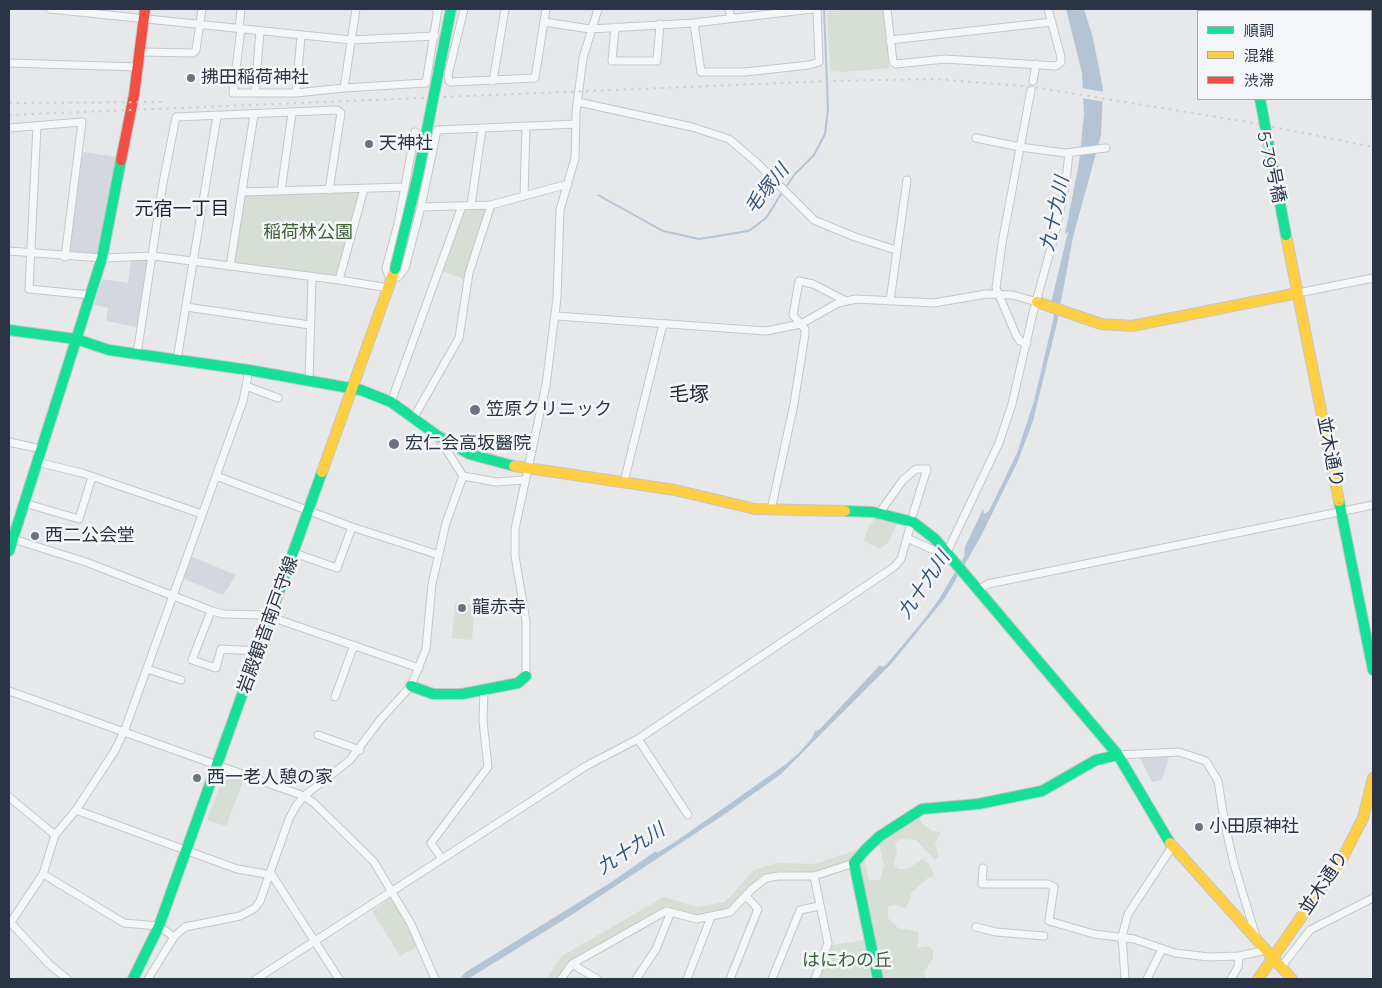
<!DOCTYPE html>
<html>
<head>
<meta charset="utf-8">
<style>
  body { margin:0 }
  #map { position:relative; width:1382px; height:988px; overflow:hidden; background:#e6e8ea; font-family:Raleway,"Noto Sans JP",sans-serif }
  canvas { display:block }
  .frame { position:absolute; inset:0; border:10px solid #2b3445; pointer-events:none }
  .legend { position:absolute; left:1197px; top:10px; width:175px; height:90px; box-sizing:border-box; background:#f4f6f9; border:1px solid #a4a8b1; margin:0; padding:6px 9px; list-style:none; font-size:15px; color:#2b3445 }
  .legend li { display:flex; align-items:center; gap:10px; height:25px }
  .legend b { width:25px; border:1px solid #a4a8b1 }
</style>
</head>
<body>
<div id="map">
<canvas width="1382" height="988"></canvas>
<div class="frame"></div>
<ul class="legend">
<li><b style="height:6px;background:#16e098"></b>順調</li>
<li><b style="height:6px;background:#ffcf43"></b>混雑</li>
<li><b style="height:6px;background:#f24e42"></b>渋滞</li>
</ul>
</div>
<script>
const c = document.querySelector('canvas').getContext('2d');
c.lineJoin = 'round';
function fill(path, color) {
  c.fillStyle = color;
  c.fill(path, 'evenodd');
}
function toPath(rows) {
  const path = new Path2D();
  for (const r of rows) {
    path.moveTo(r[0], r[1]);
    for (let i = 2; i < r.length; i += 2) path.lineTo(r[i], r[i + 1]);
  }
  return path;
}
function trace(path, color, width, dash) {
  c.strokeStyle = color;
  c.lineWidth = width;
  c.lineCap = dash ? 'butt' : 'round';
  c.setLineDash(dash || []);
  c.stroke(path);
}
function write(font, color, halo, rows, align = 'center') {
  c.font = font + ' Raleway,"Noto Sans JP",sans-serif';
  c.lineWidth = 5;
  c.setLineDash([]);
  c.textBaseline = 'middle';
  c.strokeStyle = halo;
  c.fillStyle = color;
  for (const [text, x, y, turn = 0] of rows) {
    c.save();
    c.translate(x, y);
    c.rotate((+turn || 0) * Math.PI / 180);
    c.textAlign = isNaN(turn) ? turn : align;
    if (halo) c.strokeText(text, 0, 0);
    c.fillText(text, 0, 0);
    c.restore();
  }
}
const built = toPath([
  [83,152,117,157,97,253,94,255,71,254,69,252],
  [148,259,137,327,106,321,108,308,94,305,102,279,128,283,131,261],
  [190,556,236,575,223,595,182,578],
  [1169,757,1162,780,1152,782,1140,758]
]);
const green = toPath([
  [873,9,883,10,889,68,844,72,830,71,827,11],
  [358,192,360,195,337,274,333,276,237,263,234,259,244,198,246,195],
  [467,209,484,209,485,212,464,279,442,271,463,211],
  [877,516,898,522,888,543,880,549,864,541,868,528],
  [455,603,475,605,472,640,452,638],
  [225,772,244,779,226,826,207,820],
  [919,816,921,822,932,831,941,832,935,844,939,856,935,860,916,840,900,839,895,843,897,852,894,861,895,866,899,869,907,869,923,859,930,865,934,877,928,878,911,893,911,898,905,908,894,905,888,907,888,918,898,928,919,932,917,948,929,946,933,951,933,958,924,972,926,979,882,979,858,864,864,857,869,880,880,880,884,865,879,844,883,838],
  [862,848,849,861,817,872,777,871,759,877,729,909,697,916,665,906,567,962,556,979,546,979,562,956,664,897,697,907,725,902,754,870,777,863,815,864],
  [392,897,404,914,416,947,400,956,372,911],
  [864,940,871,979,820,979,832,945]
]);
const water = toPath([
  [1066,9,1084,9,1093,38,1103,89,1101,135,1073,237,1057,323,1033,421,1018,461,980,538,945,598,891,664,781,774,728,812,573,914,468,979,459,979,466,972,610,883,656,851,657,853,675,842,782,767,798,754,812,738,815,731,819,730,880,665,882,667,886,665,927,616,939,599,964,557,965,547,983,509,984,514,989,511,1017,453,1034,401,1054,316,1051,303,1068,232,1065,234,1079,163,1084,114,1082,73]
]);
const pier = toPath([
  [1081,88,1105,92,1105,102,1081,98]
]);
const stream = toPath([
  [786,187,795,174,814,155,825,134,828,109,824,9],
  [598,195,663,231,699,239,748,231,753,228,766,218,783,191]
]);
const street = toPath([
  [50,9,351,40,435,36],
  [356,9,344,88,426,83,438,9,436,9],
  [464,9,448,75,449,81,451,82,535,78,546,9],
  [729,9,731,18],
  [887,9,893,62,896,64,945,59,1056,66,1061,62,1061,57,1048,9],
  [544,22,590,29,694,23,812,9],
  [694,23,701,72,745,72,809,65,819,62,817,9],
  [615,27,612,61,657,61,660,24],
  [239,29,241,9],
  [241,29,233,93,296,93,344,88],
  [890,40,1052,22],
  [140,52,193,53,196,50,202,9],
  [9,63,138,67],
  [493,81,505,9],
  [1033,81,1036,64],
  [255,93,260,31],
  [296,93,301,36],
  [578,102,692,127,729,139,756,162,814,220,855,237,896,250],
  [37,126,29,289,90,295],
  [9,128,82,122,65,257],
  [415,132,398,224,386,268,388,274,392,277,398,277,405,268,421,207,437,130,576,124],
  [976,138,1020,147,1065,153,1106,148],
  [281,191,292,113],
  [242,192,405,187],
  [524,196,526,127],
  [471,205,482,129],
  [421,207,491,205,568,184],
  [9,251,102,258,153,256,339,280,364,189],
  [230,266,254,115],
  [339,280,389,288],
  [1298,293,1373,278],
  [890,301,907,180],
  [186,307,310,325],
  [556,316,766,331,801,324,838,303,856,299,934,303,986,294,1013,295,1037,302],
  [1027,344,1020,341,1016,335,996,288,1002,243,1031,90],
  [137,354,163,183,176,117,337,110,341,113,329,190],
  [177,360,217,116],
  [249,370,243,401,124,732,114,752,76,810,55,835,43,874,124,923,159,926,174,937,185,927,240,916,255,908,260,901,289,819,296,806,304,796,350,760,380,720,411,686,426,649,432,584,446,523,463,476,439,438],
  [309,380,312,277],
  [246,386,278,398],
  [391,402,462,206],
  [414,417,459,338,469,273,491,205],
  [9,442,41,449],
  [37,462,82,473,202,514],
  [216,476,352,527,439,555],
  [463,476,496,482,524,480],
  [624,482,663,324],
  [24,503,79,519,92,477],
  [771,510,794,404,805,334,805,329,793,315,799,281,813,284,846,301],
  [880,512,903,480,916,469,927,469,913,514],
  [907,538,938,552,947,552,999,443,1012,404,1033,313,1057,226,1066,180,1069,153],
  [13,539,86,562,212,611,223,614,265,615,419,668],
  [294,553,337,568,352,527],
  [978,590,988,584,1373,505],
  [211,611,192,660,216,668,221,649,259,651],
  [147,669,181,680],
  [526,676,526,621,515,556,515,529,546,385,557,298,560,210,575,158,576,112,583,58,598,9],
  [9,691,304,796,314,803,374,862,411,924,435,979],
  [335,697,354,645],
  [318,735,360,750],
  [638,739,688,815],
  [1118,755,1179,752,1206,761,1218,781,1225,825,1234,864,1256,937],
  [9,797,55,835],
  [76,810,237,869,272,875,339,979],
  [442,859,431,843,488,767,483,721,484,690],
  [983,868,982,884,1048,884,1054,887,1049,921,1094,934,1134,939,1175,953,1209,957,1239,956],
  [814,876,828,943,815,979],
  [9,921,49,964,67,979],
  [11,922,43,874],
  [976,927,996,932,1044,936],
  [572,964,597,979],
  [1282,966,1310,930,1373,898],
  [148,979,174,937],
  [256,979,586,766,638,739,894,567,901,559,910,527],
  [561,979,572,964,666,911,697,919,730,912,752,889,766,878,778,876,814,876,854,863],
  [636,979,656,949,671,912],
  [687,979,711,917],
  [730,979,758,909,746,896],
  [772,979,800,910,819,906],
  [1125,979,1122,936,1128,914,1172,847],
  [1147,979,1162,949],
  [1231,979,1238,967,1239,956,1267,950]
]);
const fast = toPath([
  [9,330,76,339,109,350,249,370,361,390,391,402,438,436,469,454,514,466],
  [1339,501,1373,670],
  [845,511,873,512,913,522,935,539,1118,755,1170,843],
  [9,551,102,258,121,160],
  [411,686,433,694,462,694,518,683,526,676],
  [133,979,159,926,322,472],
  [878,979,854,863,866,849,880,836,922,809,978,804,1042,791,1096,760,1118,755]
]);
const slow = toPath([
  [1250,9,1250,11],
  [1286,235,1339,501],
  [1037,302,1101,324,1132,326,1298,293],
  [514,466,675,490,755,509,845,511],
  [322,472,395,269],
  [1170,843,1292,979],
  [1258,979,1343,857,1363,818,1373,778]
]);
const jam = toPath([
  [121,160,134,95,145,9]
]);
const rail = toPath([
  [9,103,162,102],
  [9,115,831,81,936,79,1033,87,1254,123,1373,147]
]);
const fastBridge = toPath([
  [1260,99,1286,235],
  [395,269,418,175,451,9]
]);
const markers = [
  [191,78,5,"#6c737f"],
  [369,144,5,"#6c737f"],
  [475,410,6,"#6c737f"],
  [394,444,6,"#6c737f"],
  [35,536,5,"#6c737f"],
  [462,608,5,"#6c737f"],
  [197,778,5,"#6c737f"],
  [1199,827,5,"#6c737f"]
];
const poiNames = [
  ["拂田稲荷神社",201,78],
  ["天神社",379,144],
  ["笠原クリニック",486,410],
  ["宏仁会高坂醫院",405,444],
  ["西二公会堂",45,536],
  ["龍赤寺",472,608],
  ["西一老人憩の家",207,778],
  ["小田原神社",1209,827]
];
const streetNames = [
  ["5-79号橋",1272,167,79],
  ["並木通り",1330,452,79],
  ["岩殿観音南戸守線",268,625,-70],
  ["並木通り",1324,883,-56]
];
const parkNames = [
  ["稲荷林公園",308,233],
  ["はにわの丘",847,961]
];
const waterNames = [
  ["毛塚川",767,189,-51],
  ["九十九川",1055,214,-78],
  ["九十九川",924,585,-56],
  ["九十九川",631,849,-33]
];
const neighbourhoodNames = [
  ["元宿一丁目",182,209]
];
const quarterNames = [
  ["毛塚",689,395]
];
fill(built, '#d4d7dd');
fill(green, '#d6ded6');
fill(water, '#b4c4d5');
fill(pier, '#e6e8ea');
trace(stream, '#b4c4d5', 2);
trace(street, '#c4c6c8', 9);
trace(fast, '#c4c6c8', 12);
trace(slow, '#c4c6c8', 12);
trace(jam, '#c4c6c8', 12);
trace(street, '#f5f6f7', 7);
trace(fast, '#16e098', 10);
trace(slow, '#ffcf43', 10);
trace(jam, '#f24e42', 10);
trace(rail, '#cecfd2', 2, [2.5, 5]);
trace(fastBridge, '#c4c6c8', 12, []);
trace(fastBridge, '#16e098', 10);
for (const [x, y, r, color] of markers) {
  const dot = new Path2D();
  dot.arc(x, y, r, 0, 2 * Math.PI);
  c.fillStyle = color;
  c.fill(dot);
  trace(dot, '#f4f6f9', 2);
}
write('18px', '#2b3445', '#f4f6f9', poiNames, 'left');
write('18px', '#2b3445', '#f4f6f9', streetNames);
write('18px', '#3f6138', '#f4f6f9', parkNames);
write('italic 19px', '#34527a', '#f4f6f9', waterNames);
write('19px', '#1d2536', '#f4f6f9', neighbourhoodNames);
write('20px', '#1d2536', '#f4f6f9', quarterNames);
</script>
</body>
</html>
